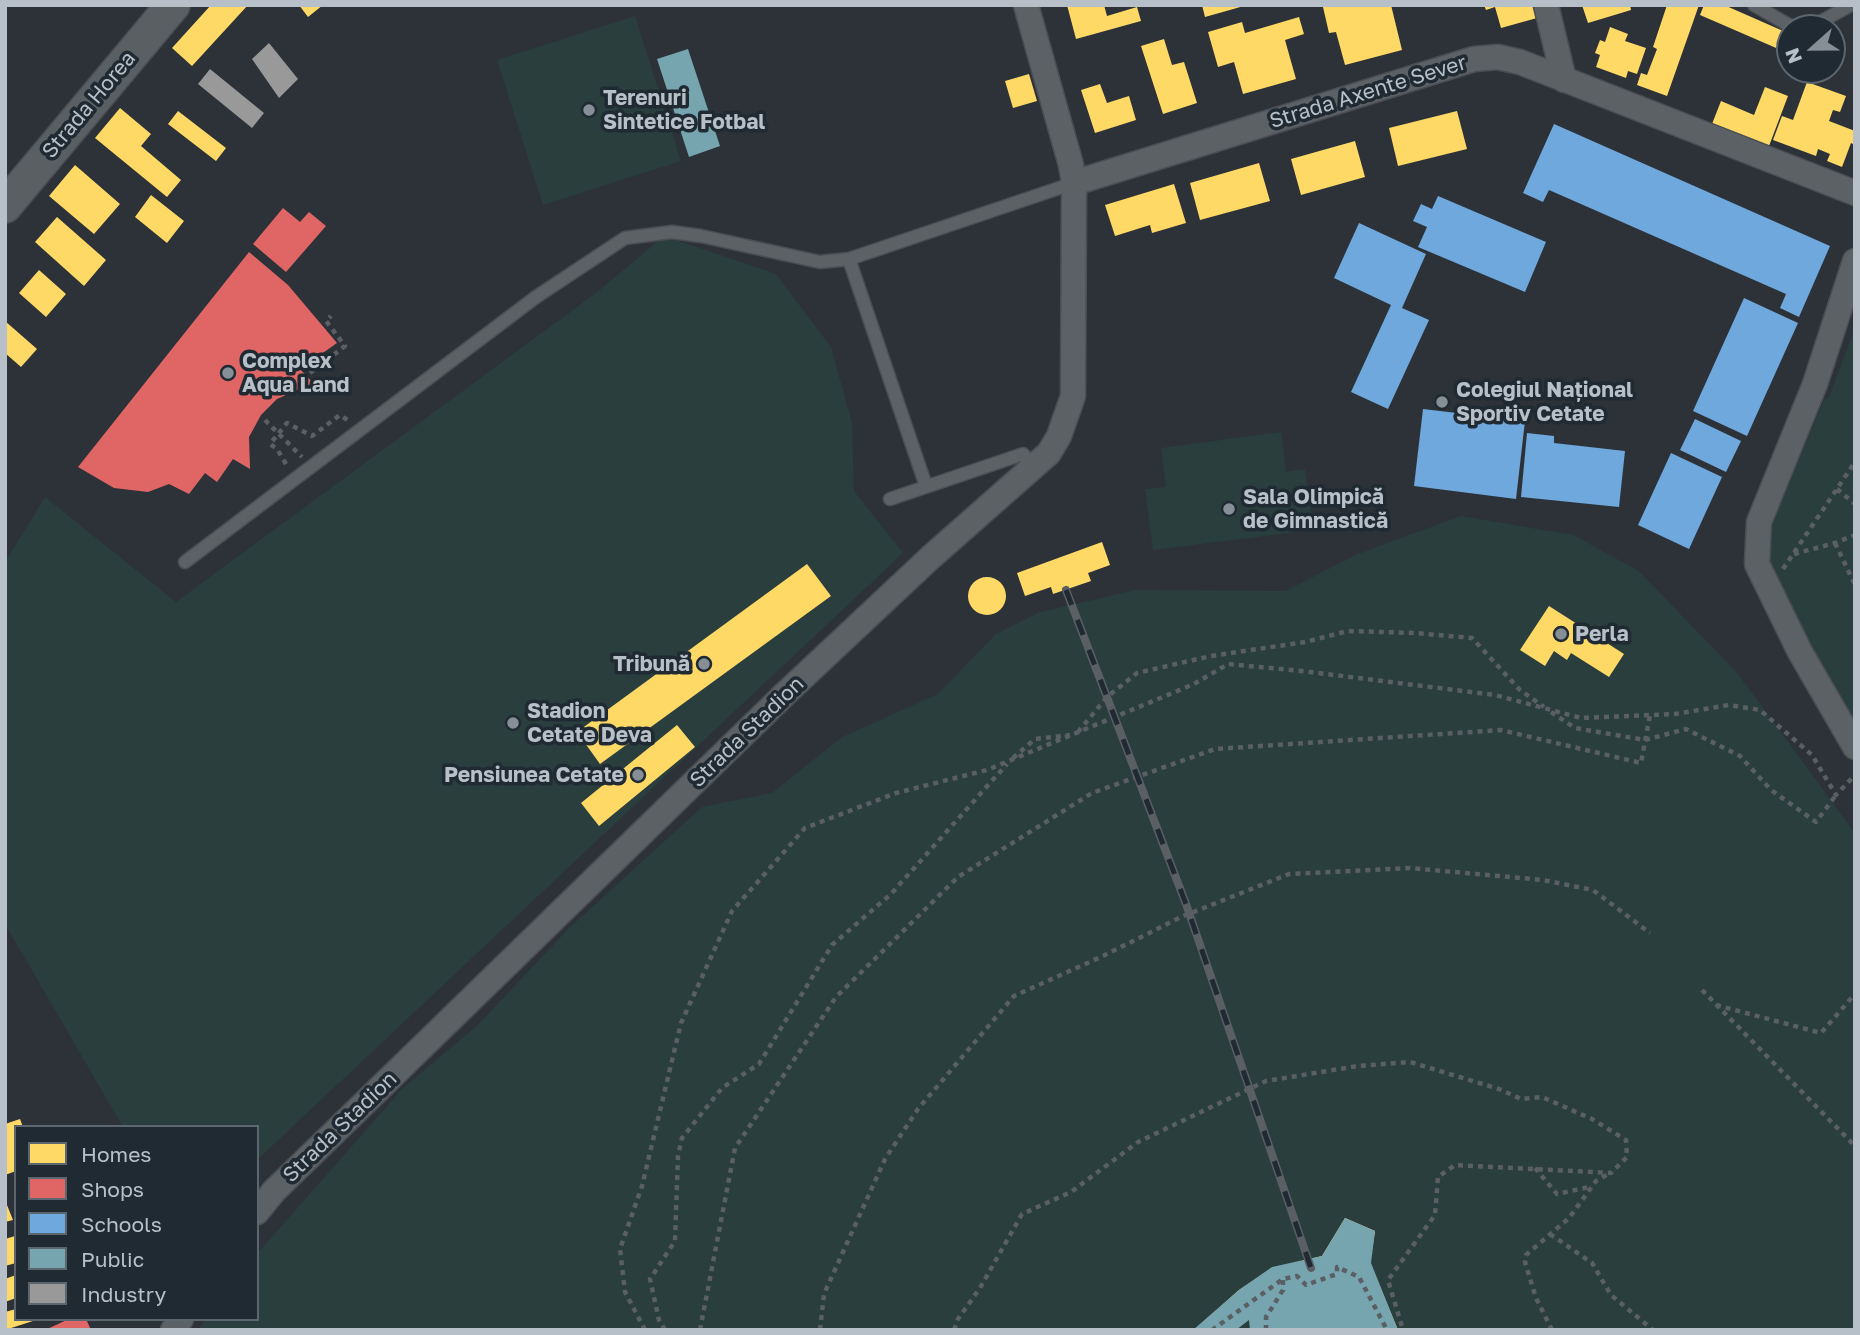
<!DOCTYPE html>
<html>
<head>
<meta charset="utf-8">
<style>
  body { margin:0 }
  #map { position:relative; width:1860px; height:1335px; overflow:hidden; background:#2c3238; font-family:"Golos Text",sans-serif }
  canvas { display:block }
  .frame { position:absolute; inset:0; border:7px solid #b7c0c8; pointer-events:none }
  .legend { position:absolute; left:14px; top:1125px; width:245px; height:196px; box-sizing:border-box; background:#202a33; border:2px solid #5c666f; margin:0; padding:9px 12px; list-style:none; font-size:21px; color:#b7c0c8 }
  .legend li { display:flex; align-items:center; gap:14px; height:35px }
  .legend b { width:35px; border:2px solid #5c666f }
  .north { position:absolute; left:1776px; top:14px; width:70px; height:70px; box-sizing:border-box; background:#202a33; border:2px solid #5c666f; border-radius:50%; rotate:249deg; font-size:19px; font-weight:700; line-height:28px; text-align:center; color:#b7c0c8 }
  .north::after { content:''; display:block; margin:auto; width:24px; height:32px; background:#868e96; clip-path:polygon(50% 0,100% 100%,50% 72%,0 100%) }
</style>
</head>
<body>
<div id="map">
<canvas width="1860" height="1335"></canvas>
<div class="frame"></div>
<ul class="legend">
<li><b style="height:19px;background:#ffd966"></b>Homes</li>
<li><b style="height:19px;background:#e06666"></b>Shops</li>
<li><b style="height:19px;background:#6fa8dc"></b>Schools</li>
<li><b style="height:19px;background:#76a5af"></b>Public</li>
<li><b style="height:19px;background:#999"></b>Industry</li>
</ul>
<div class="north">N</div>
</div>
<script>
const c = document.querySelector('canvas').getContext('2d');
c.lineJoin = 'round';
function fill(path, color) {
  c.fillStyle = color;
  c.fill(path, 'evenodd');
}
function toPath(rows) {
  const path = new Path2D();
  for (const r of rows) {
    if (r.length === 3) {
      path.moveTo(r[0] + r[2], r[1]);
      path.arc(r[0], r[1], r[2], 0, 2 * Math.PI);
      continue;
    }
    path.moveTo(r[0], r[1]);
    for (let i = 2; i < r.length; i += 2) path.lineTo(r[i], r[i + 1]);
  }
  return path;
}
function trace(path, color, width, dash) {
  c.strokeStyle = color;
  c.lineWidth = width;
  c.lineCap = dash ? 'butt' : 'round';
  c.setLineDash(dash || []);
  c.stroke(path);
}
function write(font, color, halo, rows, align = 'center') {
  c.font = font + ' "Golos Text",sans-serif';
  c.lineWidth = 7;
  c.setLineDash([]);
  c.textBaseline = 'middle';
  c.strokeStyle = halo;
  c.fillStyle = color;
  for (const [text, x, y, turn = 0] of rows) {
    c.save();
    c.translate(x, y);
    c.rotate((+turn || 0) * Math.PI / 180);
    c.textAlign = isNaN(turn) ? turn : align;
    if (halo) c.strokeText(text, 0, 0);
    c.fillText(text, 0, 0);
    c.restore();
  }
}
const green = toPath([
  [635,16,681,161,543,205,497,60],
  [664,236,776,274,831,347,852,423,854,491,903,553,257,1160,257,1127,123,1127,5,924,5,562,45,497,176,602,596,293],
  [1855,328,1855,727,1770,574,1769,543,1774,519,1824,400,1829,397],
  [1281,432,1286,472,1305,469,1313,530,1153,550,1145,489,1166,487,1161,448],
  [1461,516,1573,535,1639,571,1738,674,1855,833,1855,1330,198,1330,206,1319,257,1319,257,1254,403,1088,478,1025,569,928,702,807,772,793,842,737,938,694,996,634,1040,612,1136,590,1285,591,1358,554]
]);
const homes = toPath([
  [211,5,248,5,192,66,172,48],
  [299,5,323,5,308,17],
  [1067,5,1104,5,1107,16,1137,7,1141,21,1076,39],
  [1202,5,1243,5,1244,6,1205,17],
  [1329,5,1391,5,1402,50,1345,65,1336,32,1329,33,1323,7],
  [1484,5,1533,5,1537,18,1501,28,1495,7,1486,10],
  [1582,5,1630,5,1631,10,1588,23],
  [1667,5,1699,5,1667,96,1637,85,1641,73,1647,75,1657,49,1653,47],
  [1704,5,1724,5,1790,34,1790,54,1700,15],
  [1299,17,1304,34,1285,40,1296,79,1243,94,1234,62,1218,67,1208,32,1242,22,1245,33],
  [1610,27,1628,34,1625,41,1646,48,1637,74,1628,71,1626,78,1596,67,1600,55,1595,53,1600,40,1605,42],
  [1164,39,1172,65,1184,62,1197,103,1163,114,1141,46],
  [1029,74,1037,101,1013,108,1005,81],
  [1807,82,1846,96,1840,112,1833,110,1829,121,1855,131,1855,145,1851,143,1842,167,1827,161,1830,154,1818,149,1816,156,1773,140,1782,116,1793,120],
  [1100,84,1107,103,1129,96,1136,120,1095,133,1081,90],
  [1765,87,1788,96,1769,146,1712,124,1721,101,1754,115],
  [120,108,151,134,141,146,181,180,167,197,95,138],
  [178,111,226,148,216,161,168,124],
  [1457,111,1467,149,1398,166,1389,128],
  [1355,141,1365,177,1301,195,1291,159],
  [1259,163,1270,201,1200,220,1190,183],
  [75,165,120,204,94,234,49,196],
  [1174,184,1186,223,1152,233,1150,225,1115,236,1105,205],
  [151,195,184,221,167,243,135,217],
  [57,217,106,260,84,286,35,242],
  [39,270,66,294,46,317,19,293],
  [5,321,37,349,21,367,5,353],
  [1102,542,1110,565,1088,573,1091,581,1053,594,1051,587,1025,596,1017,573],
  [807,564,831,596,600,764,577,732],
  [987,596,19],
  [1549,606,1624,654,1609,677,1571,653,1567,660,1554,651,1545,666,1520,650],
  [677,725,695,747,599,826,581,803],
  [20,1119,23,1127,16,1127,16,1171,5,1175,5,1124],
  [5,1200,13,1220,5,1222],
  [1345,1218,1375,1231,1370,1263,1398,1330,1394,1330,1388,1312,1372,1282,1364,1263,1366,1256,1361,1255,1363,1238,1349,1233,1336,1252,1329,1248,1324,1258,1274,1271,1241,1293,1199,1330,1194,1330,1239,1290,1272,1268,1322,1256],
  [15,1236,16,1263,5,1266,5,1239],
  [16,1275,16,1298,5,1302,5,1279],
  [16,1309,16,1319,36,1320,5,1330,5,1312]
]);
const shops = toPath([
  [283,208,300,222,309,212,326,226,286,272,253,244],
  [249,252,288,285,337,343,300,369,313,383,277,399,261,415,249,437,250,469,233,459,217,482,205,473,189,494,169,484,148,492,114,488,78,467],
  [69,1319,86,1319,91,1330,45,1330]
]);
const schools = toPath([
  [1554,124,1830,246,1799,317,1780,308,1786,294,1549,190,1543,202,1523,193],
  [1438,196,1546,242,1525,292,1418,247,1427,227,1413,221,1421,204,1432,209],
  [1359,223,1426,254,1402,308,1429,320,1388,409,1351,392,1391,305,1334,278],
  [1744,298,1798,323,1747,436,1693,411],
  [1423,409,1525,421,1516,499,1414,486],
  [1695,419,1741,441,1726,472,1680,450],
  [1527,433,1554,436,1554,443,1625,451,1619,507,1521,497],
  [1671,453,1722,477,1689,549,1638,525]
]);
const public = toPath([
  [688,49,720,146,689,157,657,59],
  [1345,1218,1375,1231,1371,1263,1398,1330,1250,1330,1249,1320,1236,1330,1193,1330,1239,1290,1272,1267,1322,1256]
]);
const industry = toPath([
  [269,43,298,79,279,98,252,59],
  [210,69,264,113,252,128,198,84]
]);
const path = toPath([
  [310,373,345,346,326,321,331,316],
  [265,420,302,457],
  [286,464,277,449,270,444,287,423,312,436,340,415,349,421],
  [1837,489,1855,504],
  [1835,543,1855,585],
  [1794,554,1835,543,1855,535],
  [1783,569,1855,462],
  [1551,712,1575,728,1645,740,1686,729,1740,756,1771,790,1816,822,1836,795],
  [1078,732,1107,697,1137,673,1211,656,1305,642,1348,631,1415,633,1472,638,1520,690,1544,707],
  [1013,758,1035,739,1070,735],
  [1702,990,1855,1146],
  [1716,1005,1821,1033,1855,994],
  [1535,1168,1557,1194,1589,1187],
  [1550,1234,1592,1263,1611,1295,1653,1330],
  [645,1330,625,1292,620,1249,642,1186,681,1023,732,911,805,828,896,793,987,770,1194,684,1228,664,1302,671,1495,695,1581,718,1675,714,1729,705,1760,710,1812,755,1836,795,1855,775],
  [665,1330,659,1320,650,1279,675,1241,678,1156,682,1138,722,1088,759,1064,832,945,891,894,1007,764],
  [700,1330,735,1148,836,997,958,877,1092,793,1215,749,1501,730,1641,763,1650,715],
  [820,1330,824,1294,885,1159,918,1109,1014,996,1103,956,1181,917,1289,874,1410,868,1543,880,1593,890,1650,933],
  [954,1330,958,1319,980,1288,1022,1214,1071,1192,1138,1142,1266,1081,1358,1066,1410,1062,1499,1089,1521,1099,1542,1097,1592,1119,1626,1140,1627,1157,1611,1173,1455,1165,1438,1177,1435,1215,1388,1280,1403,1330],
  [1212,1330,1283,1279,1297,1276,1306,1285,1337,1274,1337,1267,1359,1277,1387,1330],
  [1266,1330,1266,1317,1283,1290,1283,1280],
  [1552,1330,1536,1298,1525,1262,1526,1255,1569,1218,1596,1181,1610,1173]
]);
const service = toPath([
  [1754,5,1794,28],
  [1809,28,1851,5],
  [849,259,926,486],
  [890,499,1023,454,1034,467],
  [185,562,536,297,625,238,672,232,701,236,820,262,849,259,1074,183]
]);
const minor = toPath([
  [1546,5,1564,80],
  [1074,183,1474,59,1498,57,1520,62,1855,193],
  [1855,261,1815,384,1759,522,1757,564,1800,652,1855,747],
  [257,1212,274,1191,785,694,931,557,1049,453,1059,436,1073,396,1074,183,1071,165,1026,5],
  [173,1330,181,1319]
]);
const secondary = toPath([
  [5,206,173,5]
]);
const rail = toPath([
  [1066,590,1186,904,1311,1268]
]);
const markers = [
  [589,110,7,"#868e96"],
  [228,373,7,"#868e96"],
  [1442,402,7,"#868e96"],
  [1229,509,7,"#868e96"],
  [1561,634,7,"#868e96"],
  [704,664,7,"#868e96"],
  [513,723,7,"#868e96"],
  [638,775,7,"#868e96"]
];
const streetNames = [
  ["Strada Axente Sever",1368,92,-17],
  ["Strada Horea",89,105,-50],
  ["Strada Stadion",747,732,-44],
  ["Strada Stadion",340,1127,-44]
];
const poiNames = [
  ["Terenuri",603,98],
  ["Sintetice Fotbal",603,122],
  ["Complex",242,361],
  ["Aqua Land",242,385],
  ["Colegiul Național",1456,390],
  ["Sportiv Cetate",1456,414],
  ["Sala Olimpică",1243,497],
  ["de Gimnastică",1243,521],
  ["Perla",1575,634],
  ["Tribună",690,664,"right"],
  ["Stadion",527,711],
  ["Cetate Deva",527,735],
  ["Pensiunea Cetate",624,775,"right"]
];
fill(green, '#2a3e3e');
fill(homes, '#ffd966');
fill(shops, '#e06666');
fill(schools, '#6fa8dc');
fill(public, '#76a5af');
fill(industry, '#999');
trace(service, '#4a4e53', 15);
trace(minor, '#4a4e53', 27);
trace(secondary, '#4a4e53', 36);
trace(path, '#5a5f63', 4.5, [5, 5]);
trace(service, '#5c6166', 12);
trace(minor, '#5c6166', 24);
trace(secondary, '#5a5f64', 33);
trace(rail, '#5a5f64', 8);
trace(rail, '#202a33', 5, [16]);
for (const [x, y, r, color] of markers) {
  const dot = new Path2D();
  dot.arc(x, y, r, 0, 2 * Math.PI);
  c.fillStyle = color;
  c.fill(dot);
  trace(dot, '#202a33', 2.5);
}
write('21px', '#b7c0c8', '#202a33', streetNames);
write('bold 21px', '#b7c0c8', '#202a33', poiNames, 'left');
</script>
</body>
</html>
